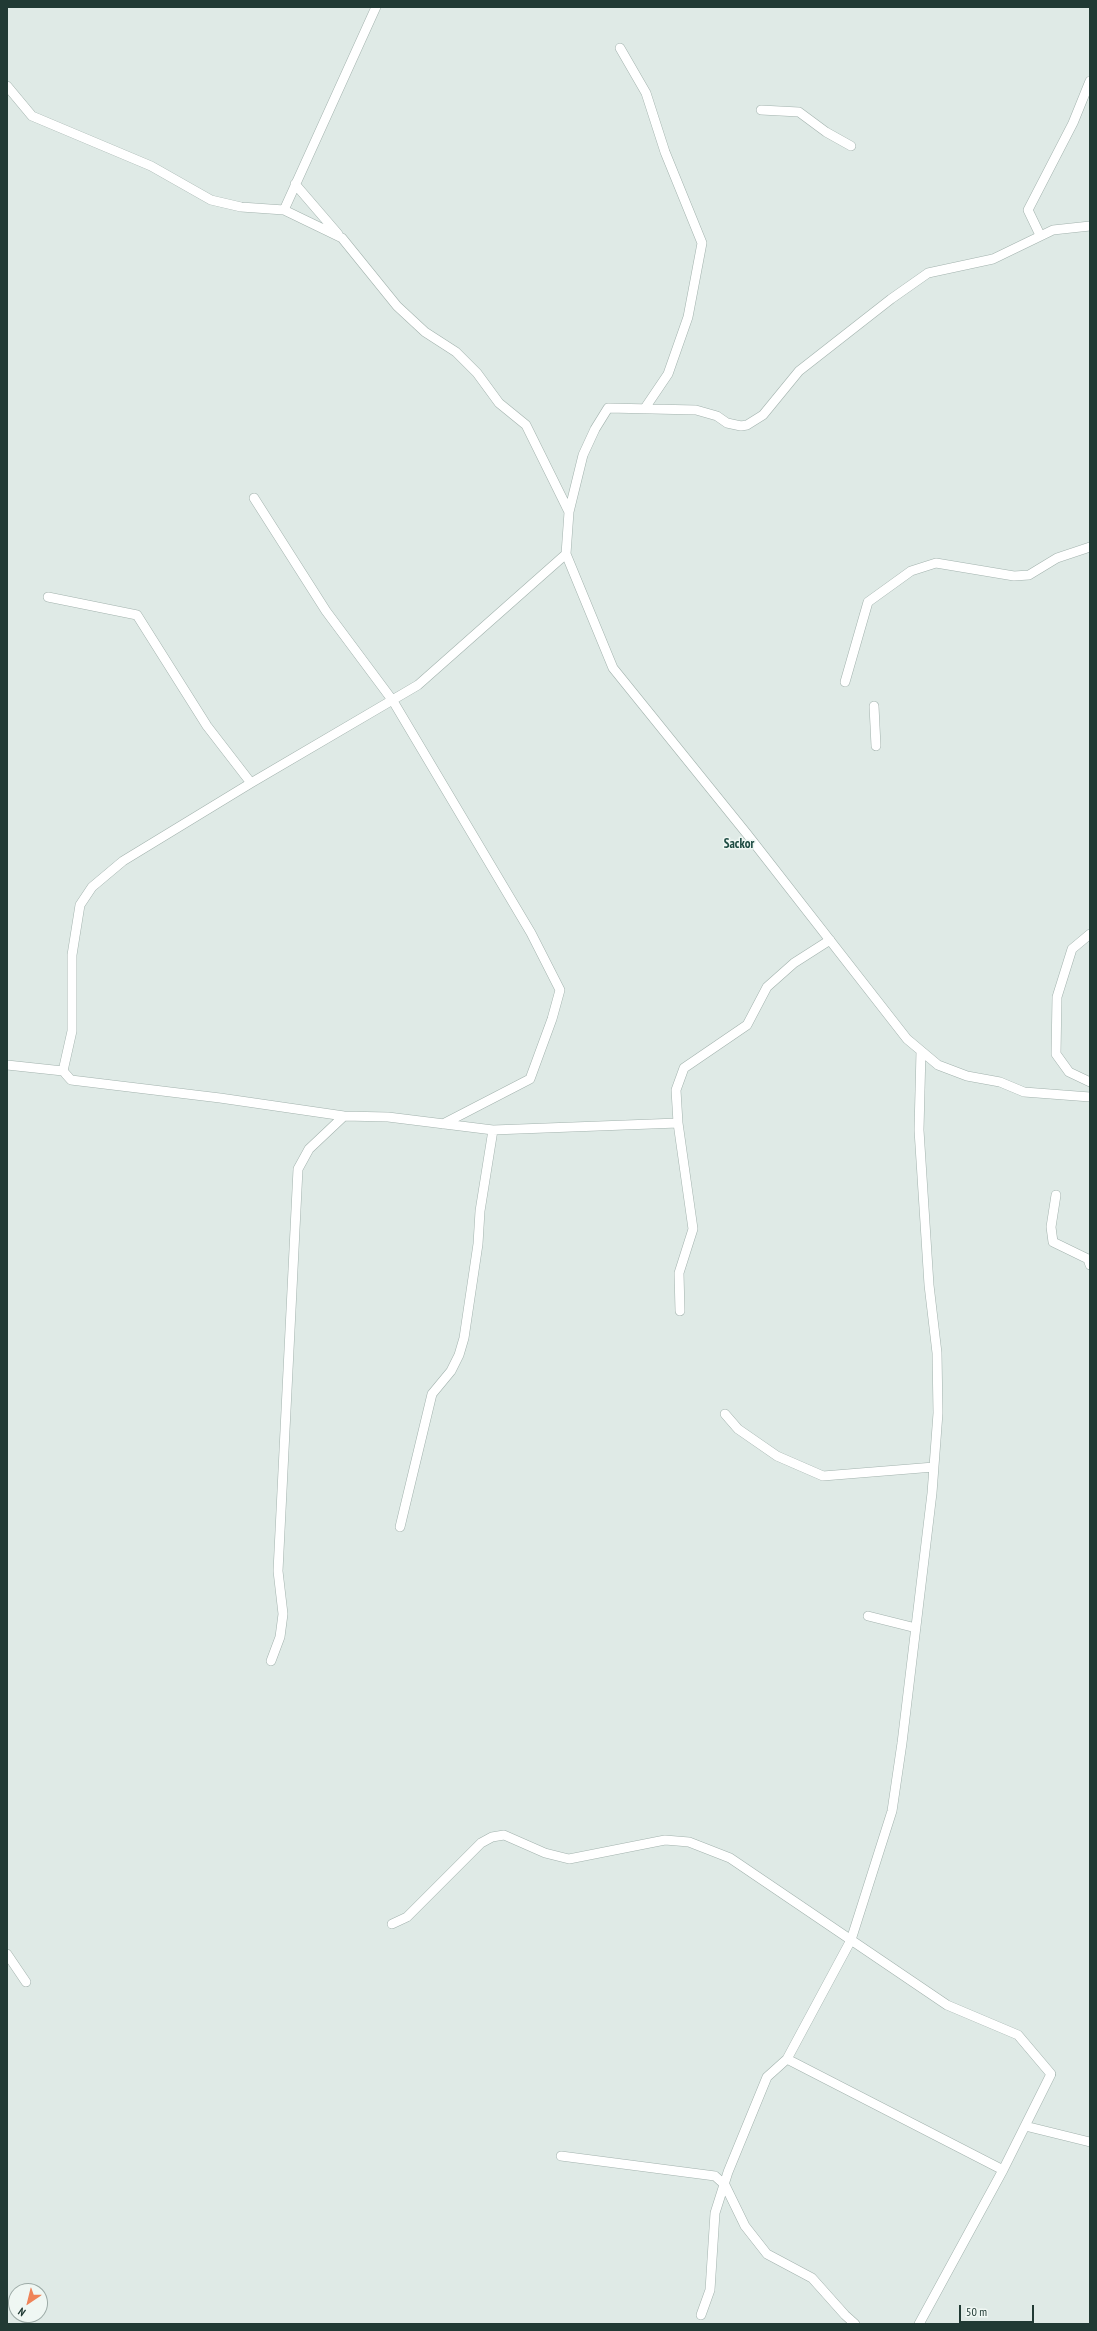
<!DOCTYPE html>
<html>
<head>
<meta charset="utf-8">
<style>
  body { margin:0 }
  #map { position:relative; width:1097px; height:2331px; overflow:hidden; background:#dfeae6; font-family:"PT Sans Narrow",sans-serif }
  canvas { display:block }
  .frame { position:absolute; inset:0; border:8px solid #213a34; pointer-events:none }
  .north { position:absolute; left:8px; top:2283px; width:40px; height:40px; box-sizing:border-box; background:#eff7f3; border:1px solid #9daba7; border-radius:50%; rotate:215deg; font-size:11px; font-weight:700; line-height:16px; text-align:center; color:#213a34 }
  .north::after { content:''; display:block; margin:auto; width:14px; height:18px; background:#ef8358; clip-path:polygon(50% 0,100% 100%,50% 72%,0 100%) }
  .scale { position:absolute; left:959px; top:2305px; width:75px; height:18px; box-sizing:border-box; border:2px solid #213a34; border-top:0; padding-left:5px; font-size:12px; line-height:14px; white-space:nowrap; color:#213a34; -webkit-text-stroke:3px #eff7f3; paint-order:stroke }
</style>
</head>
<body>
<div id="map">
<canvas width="1097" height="2331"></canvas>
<div class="frame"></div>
<div class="north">N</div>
<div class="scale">50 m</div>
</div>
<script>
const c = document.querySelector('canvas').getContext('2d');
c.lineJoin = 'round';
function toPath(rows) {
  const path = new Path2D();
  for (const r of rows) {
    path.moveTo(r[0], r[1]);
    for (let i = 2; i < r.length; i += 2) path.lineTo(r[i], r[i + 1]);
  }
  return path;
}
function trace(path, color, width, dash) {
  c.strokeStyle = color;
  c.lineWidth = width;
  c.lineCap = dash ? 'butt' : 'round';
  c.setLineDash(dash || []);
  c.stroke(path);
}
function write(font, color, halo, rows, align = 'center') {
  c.font = font + ' "PT Sans Narrow",sans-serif';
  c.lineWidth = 3;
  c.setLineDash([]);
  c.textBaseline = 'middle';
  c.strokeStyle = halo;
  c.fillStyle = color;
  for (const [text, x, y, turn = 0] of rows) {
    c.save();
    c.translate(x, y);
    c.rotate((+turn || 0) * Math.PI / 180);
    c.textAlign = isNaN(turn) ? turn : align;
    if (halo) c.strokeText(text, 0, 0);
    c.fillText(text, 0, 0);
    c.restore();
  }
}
const minor = toPath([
  [620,48,646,93,665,152,702,243,688,317,668,374,645,408],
  [7,86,32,116,151,166,211,200,241,207,284,210,342,238,397,306,425,332,456,352,477,373,499,403,526,425,569,512],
  [761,110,799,112,826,132,851,146],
  [295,184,338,234],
  [284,210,376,7],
  [1040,235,1028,210,1073,123,1090,81],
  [254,498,326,611,393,701,531,933,560,990,552,1019,530,1079,443,1124],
  [566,554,613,668,747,834,907,1039,938,1065,967,1076,1000,1082,1024,1092,1090,1097],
  [48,597,137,615,207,726,251,783],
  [845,682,868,602,911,571,936,563,1014,576,1029,575,1057,558,1090,547],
  [874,706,876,746],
  [1090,934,1072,949,1057,997,1056,1054,1069,1072,1090,1082],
  [921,1051,919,1130,929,1285,937,1353,938,1413,932,1493,902,1743,892,1811,851,1940,787,2059,1003,2170],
  [7,1065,63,1071,72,1031,72,955,80,905,92,887,123,861,251,783,418,685,566,554,569,512,583,455,595,429,608,408,696,410,717,416,727,423,741,426,747,425,763,415,799,371,891,299,928,273,993,259,1053,230,1090,226],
  [63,1071,71,1080,220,1098,344,1116,388,1117,493,1130,678,1123,676,1090,684,1068,747,1025,767,987,794,963,830,940],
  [678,1123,693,1229,679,1273,680,1311],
  [1056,1195,1051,1227,1053,1242,1088,1259,1090,1265],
  [725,1414,738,1429,777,1456,823,1476,934,1467],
  [400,1527,432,1394,451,1371,459,1355,464,1338,478,1244,480,1211,493,1130],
  [868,1616,916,1628],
  [271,1661,280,1637,283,1614,278,1571,298,1169,309,1149,344,1116],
  [392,1924,407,1917,481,1843,492,1837,504,1835,545,1853,569,1859,665,1840,689,1842,730,1858,947,2005,1018,2035,1051,2074,1003,2170,919,2324],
  [7,1954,26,1982],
  [1025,2126,1090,2142],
  [561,2156,715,2176,725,2185,745,2226,767,2254,812,2278,845,2315,855,2324],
  [701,2315,710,2290,715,2213,728,2172,767,2077,787,2059]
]);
const neighbourhoodNames = [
  ["Sackor",739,844]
];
trace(minor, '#a2b2ad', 10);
trace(minor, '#fff', 9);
write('bold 13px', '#1d4b42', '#eff7f3', neighbourhoodNames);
</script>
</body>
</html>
